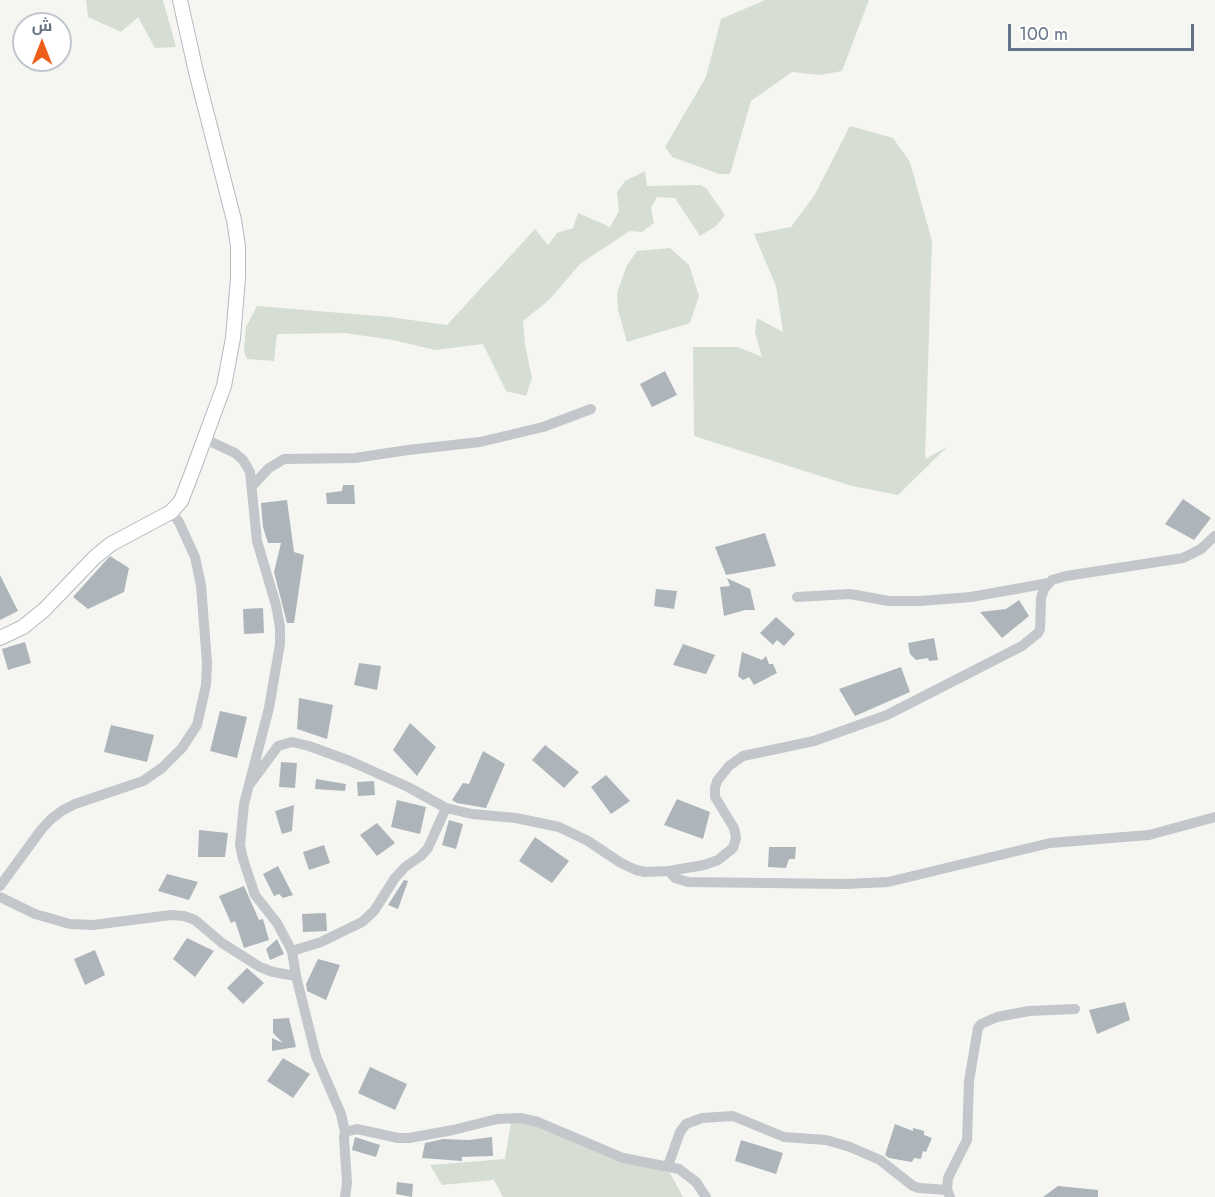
<!DOCTYPE html>
<html>
<head>
<meta charset="utf-8">
<style>
  body { margin:0 }
  #map { position:relative; width:1215px; height:1197px; overflow:hidden; background:#f5f6f2; font-family:Jost,Cairo,sans-serif }
  canvas { display:block }
  .north { position:absolute; left:12px; top:12px; width:60px; height:60px; box-sizing:border-box; background:#fff; border:2px solid #c1c7ce; border-radius:50%; rotate:0deg; font-size:16px; font-weight:700; line-height:24px; text-align:center; color:#637385 }
  .north::after { content:''; display:block; margin:auto; width:21px; height:27px; background:#ed5e1a; clip-path:polygon(50% 0,100% 100%,50% 72%,0 100%) }
  .scale { position:absolute; left:1008px; top:24px; width:186px; height:27px; box-sizing:border-box; border:3px solid #637385; border-top:0; padding-left:8px; font-size:18px; line-height:21px; white-space:nowrap; color:#637385; -webkit-text-stroke:4px #fff; paint-order:stroke }
</style>
</head>
<body>
<div id="map">
<canvas width="1215" height="1197"></canvas>
<div class="north">ش</div>
<div class="scale">100 m</div>
</div>
<script>
const c = document.querySelector('canvas').getContext('2d');
c.lineJoin = 'round';
function fill(path, color) {
  c.fillStyle = color;
  c.fill(path, 'evenodd');
}
function toPath(rows) {
  const path = new Path2D();
  for (const r of rows) {
    path.moveTo(r[0], r[1]);
    for (let i = 2; i < r.length; i += 2) path.lineTo(r[i], r[i + 1]);
  }
  return path;
}
function trace(path, color, width, dash) {
  c.strokeStyle = color;
  c.lineWidth = width;
  c.lineCap = dash ? 'butt' : 'round';
  c.setLineDash(dash || []);
  c.stroke(path);
}
const green = toPath([
  [86,0,163,0,176,47,155,48,138,17,121,32,88,17],
  [765,0,869,0,842,71,820,75,792,72,751,101,730,174,719,174,672,157,665,147,706,77,721,19],
  [850,126,893,138,910,162,932,241,925,459,947,447,898,495,852,486,694,436,693,347,738,347,762,357,755,332,757,318,783,332,776,286,754,234,791,227,814,196],
  [645,171,647,186,700,185,706,188,725,215,716,226,700,236,675,198,657,197,651,208,654,223,642,232,630,231,581,263,549,300,523,321,525,345,532,378,526,396,506,391,483,344,435,350,393,340,345,333,277,334,274,361,247,359,244,351,246,327,257,306,390,317,447,325,535,229,548,245,557,233,573,228,578,213,610,227,619,211,617,192,625,181],
  [670,248,689,265,699,296,690,323,627,342,618,310,617,293,627,265,637,251],
  [522,1121,670,1173,683,1197,503,1197,494,1180,442,1185,430,1165,505,1159,511,1122]
]);
const building = toPath([
  [665,371,677,395,652,407,640,384],
  [343,485,354,485,355,504,327,504,326,493,342,491],
  [1183,499,1211,518,1194,540,1165,524],
  [287,500,294,552,304,555,294,623,287,623,274,572,281,543,268,543,263,527,261,503],
  [765,533,776,566,726,575,715,547],
  [110,556,129,568,124,592,88,609,73,597],
  [0,575,18,611,0,620],
  [727,578,750,589,755,610,745,610,724,616,720,587,730,586],
  [656,589,677,591,674,609,654,606],
  [1019,600,1029,616,1002,638,980,612,1006,609],
  [263,608,264,633,244,634,243,609],
  [776,617,795,634,784,646,777,640,773,645,760,633],
  [934,638,938,660,929,661,928,658,916,660,910,654,908,643],
  [25,642,31,663,8,670,2,649],
  [683,644,715,655,706,674,673,665],
  [742,652,762,660,766,656,769,664,773,664,777,673,754,685,749,677,743,680,738,676],
  [359,663,381,666,377,690,354,685],
  [901,667,910,692,855,716,839,689],
  [299,698,333,705,327,739,297,729],
  [220,711,247,717,237,758,210,751],
  [410,723,436,747,417,776,393,750],
  [111,725,154,735,147,762,104,752],
  [545,745,579,772,564,788,532,760],
  [483,751,505,764,486,808,457,803,452,800,463,783,469,784],
  [281,762,297,763,295,788,279,787],
  [606,775,630,801,611,814,591,787],
  [316,779,346,784,345,791,315,789],
  [374,781,375,795,358,796,357,782],
  [677,799,710,812,703,839,664,825],
  [397,800,426,807,420,834,391,827],
  [294,805,292,831,282,834,275,811],
  [449,820,463,824,456,849,442,845],
  [377,823,395,843,377,856,360,835],
  [199,830,228,833,225,857,198,857],
  [535,837,569,861,552,883,519,861],
  [324,845,330,863,309,870,303,852],
  [769,847,796,847,795,859,789,859,786,868,768,867],
  [278,866,293,895,283,898,279,894,274,896,263,874],
  [167,874,198,882,189,900,158,891],
  [404,880,408,881,398,909,388,905],
  [244,886,259,920,263,919,269,940,244,948,235,921,231,923,219,896],
  [326,913,327,931,303,932,302,914],
  [187,938,214,951,195,977,173,959],
  [277,939,284,954,270,960,266,949],
  [95,950,105,975,85,985,74,959],
  [318,959,340,965,326,1000,307,991,306,984],
  [247,968,264,983,243,1004,227,988],
  [1125,1002,1130,1020,1097,1034,1089,1010],
  [289,1018,296,1047,272,1051,272,1038,283,1043,273,1033,273,1019],
  [283,1058,310,1074,293,1098,267,1081],
  [370,1067,407,1084,395,1110,358,1093],
  [895,1124,913,1131,913,1128,924,1131,924,1135,932,1138,926,1152,923,1151,921,1159,914,1158,912,1162,889,1158,885,1155],
  [355,1137,380,1145,376,1157,352,1150],
  [492,1137,493,1156,462,1157,462,1161,422,1158,425,1143,443,1139,469,1140],
  [741,1140,783,1153,776,1174,735,1161],
  [397,1182,413,1184,412,1197,396,1194],
  [1058,1186,1098,1190,1098,1197,1043,1197]
]);
const street = toPath([
  [205,439,235,453,243,460,250,472,257,541,276,605,280,627,280,644,269,708,244,804,240,845,243,859,255,895,277,923,292,951,296,976,316,1056,341,1114,345,1132,344,1137,347,1183,345,1197],
  [253,485,269,468,284,459,355,458,408,450,480,442,543,427,591,409],
  [797,597,850,594,889,601,920,601,971,597,1049,583],
  [250,784,278,746,292,742,309,746,350,761,408,787,446,808,472,814,516,818,559,827,588,841,621,863,636,870,645,872,669,871,704,865,718,860,733,848,736,838,734,828,715,797,715,788,717,781,729,766,743,756,814,741,887,715,1022,646,1038,633,1040,629,1041,598,1044,589,1052,580,1066,576,1183,558,1201,549,1215,536],
  [669,871,675,878,688,882,845,884,888,882,1050,843,1149,835,1215,817],
  [0,886,41,830,50,820,63,810,75,804,143,781,162,768,182,748,197,725,206,685,207,663,201,585,195,557,179,522,171,512],
  [0,897,35,914,70,924,93,925,171,915,184,916,195,920,222,943,260,967,273,972,296,976],
  [292,951,321,942,362,922,374,911,395,878,405,867,421,856,428,848,446,808],
  [345,1132,357,1129,398,1138,409,1138,453,1130,497,1119,520,1118,538,1122,623,1158,679,1169,696,1182,706,1197],
  [668,1166,680,1132,686,1124,702,1118,733,1116,784,1137,826,1140,850,1147,880,1160,913,1186,919,1188,947,1190],
  [950,1197,947,1190,948,1178,967,1140,969,1081,978,1028,981,1024,997,1017,1029,1011,1075,1009]
]);
const secondary = toPath([
  [0,638,23,627,44,610,95,557,111,544,171,512,181,501,190,478,224,386,233,338,238,278,238,246,234,220,196,72,180,0]
]);
fill(green, '#d6ddd3');
fill(building, '#adb4ba');
trace(secondary, '#b5babf', 16);
trace(street, '#c3c6ca', 10);
trace(secondary, '#fff', 14);
</script>
</body>
</html>
